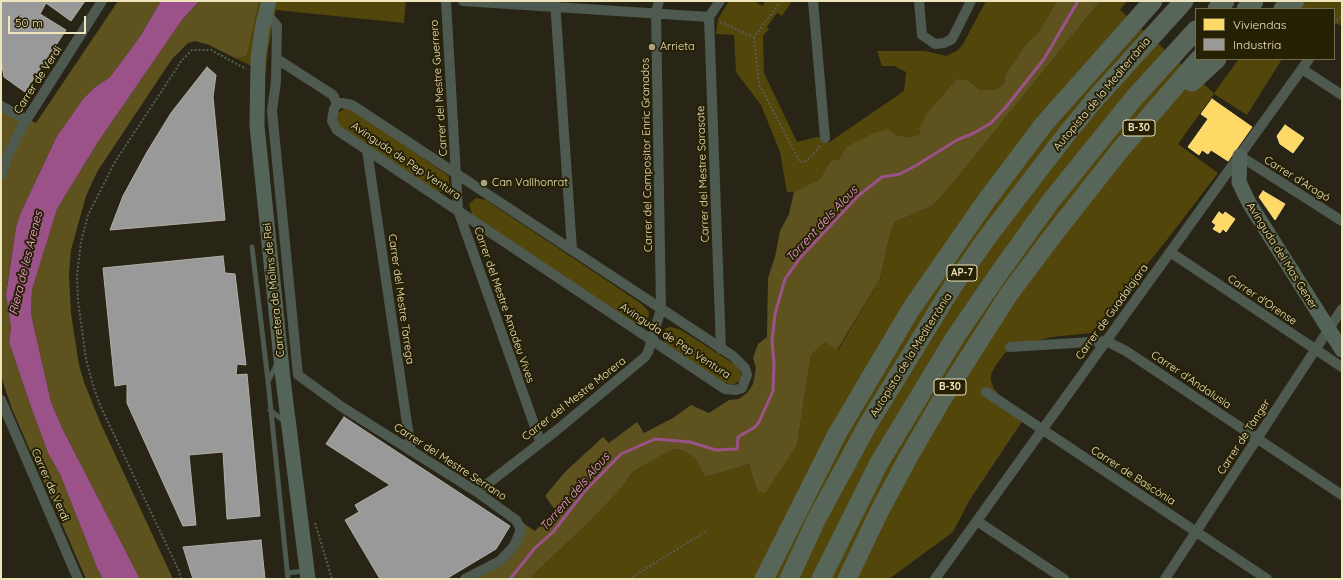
<!DOCTYPE html>
<html>
<head>
<meta charset="utf-8">
<style>
  body { margin:0 }
  #map { position:relative; width:1343px; height:580px; overflow:hidden; background:#282517; font-family:Quicksand,sans-serif }
  canvas { display:block }
  .frame { position:absolute; inset:0; border:2px solid #eee5bc; pointer-events:none }
  .legend { position:absolute; left:1195px; top:8px; width:140px; height:52px; box-sizing:border-box; background:#262005; border:1px solid #766f4e; margin:0; padding:5px 7px; list-style:none; font-size:12px; color:#eee5bc }
  .legend li { display:flex; align-items:center; gap:8px; height:20px }
  .legend b { width:20px; border:1px solid #766f4e }
  .scale { position:absolute; left:8px; top:16px; width:78px; height:18px; box-sizing:border-box; border:2px solid #eee5bc; border-top:0; padding-left:5px; font-size:12px; line-height:14px; white-space:nowrap; color:#eee5bc; -webkit-text-stroke:3px #262005; paint-order:stroke }
</style>
</head>
<body>
<div id="map">
<canvas width="1343" height="580"></canvas>
<div class="frame"></div>
<ul class="legend">
<li><b style="height:11px;background:#ffd966"></b>Viviendas</li>
<li><b style="height:11px;background:#999"></b>Industria</li>
</ul>
<div class="scale">50 m</div>
</div>
<script>
const c = document.querySelector('canvas').getContext('2d');
c.lineJoin = 'round';
function fill(path, color) {
  c.fillStyle = color;
  c.fill(path, 'evenodd');
}
function toPath(rows) {
  const path = new Path2D();
  for (const r of rows) {
    path.moveTo(r[0], r[1]);
    for (let i = 2; i < r.length; i += 2) path.lineTo(r[i], r[i + 1]);
  }
  return path;
}
function trace(path, color, width, dash) {
  c.strokeStyle = color;
  c.lineWidth = width;
  c.lineCap = dash ? 'butt' : 'round';
  c.setLineDash(dash || []);
  c.stroke(path);
}
function write(font, color, halo, rows, align = 'center') {
  c.font = font + ' Quicksand,sans-serif';
  c.lineWidth = 4;
  c.setLineDash([]);
  c.textBaseline = 'middle';
  c.strokeStyle = halo;
  c.fillStyle = color;
  for (const [text, x, y, turn = 0] of rows) {
    c.save();
    c.translate(x, y);
    c.rotate((+turn || 0) * Math.PI / 180);
    c.textAlign = isNaN(turn) ? turn : align;
    if (halo) c.strokeText(text, 0, 0);
    c.fillText(text, 0, 0);
    c.restore();
  }
}
const green = toPath([
  [259,1,406,1,404,23,276,10,268,50,266,73,235,58,247,56],
  [729,1,753,1,763,6,765,1,792,1,782,16,777,13,767,27,769,29,763,36,764,73,797,142,817,137,825,138,828,143,904,91,906,72,894,66,882,66,877,51,925,51,946,56,957,51,963,44,986,1,1057,1,1038,33,1026,44,1005,75,1004,83,995,90,980,90,967,80,921,134,909,137,895,135,846,147,839,159,830,161,820,179,794,192,787,192,780,152,761,105,736,72,734,35,716,34,718,19],
  [1100,1,1127,1,1120,10,1214,93,1239,59,1282,59,1247,115,1214,94,1178,144,1218,173,1166,241,1091,333,1052,337,1015,346,1004,354,996,365,991,374,991,381,994,389,1001,397,1027,414,969,501,953,532,889,579,534,579,532,576,586,525,616,494,634,471,673,449,681,450,695,458,705,477,749,464,757,491,797,445,811,355,825,342,838,350,880,279,890,234,895,222,932,206,948,189],
  [1307,1,1342,1,1342,26,1334,23,1334,9,1296,9],
  [345,108,350,108,445,173,449,177,449,187,442,192,437,191,338,126,337,123,338,113],
  [476,198,486,200,642,304,649,312,648,322,644,326,639,326,472,215,469,204],
  [671,327,681,330,739,367,741,374,741,380,733,385,722,382,665,344,662,336,666,328]
]);
const forest = toPath([
  [118,1,161,1,141,35,125,57,110,77,94,88,83,99,57,136,21,212,16,227,6,294,11,327,9,342,31,407,48,453,60,474,97,568,103,579,86,579,12,409,1,376,1,106,36,123],
  [199,1,259,1,247,56,235,58,209,45,195,41,188,43,172,59,97,172,86,196,71,250,69,275,71,314,79,365,84,382,100,422,173,579,140,579,62,428,51,402,31,314,32,290,57,209,98,142,182,20],
  [1057,1,1100,1,948,189,932,206,895,222,890,234,880,279,837,350,825,342,811,355,797,445,765,493,757,491,749,464,705,477,695,458,681,450,673,449,634,471,616,494,586,525,532,576,534,579,473,579,515,551,521,542,523,523,535,531,555,510,545,496,565,472,603,437,609,443,637,422,644,433,673,418,691,405,709,413,729,400,739,399,747,393,753,384,756,368,753,358,758,344,767,337,768,278,775,257,780,231,789,214,794,192,820,179,830,161,839,159,846,147,874,133,888,129,895,135,909,137,921,134,919,128,928,112,957,79,967,80,980,90,995,90,1004,83,1005,75,1026,44,1038,33]
]);
const water = toPath([
  [161,1,199,1,182,20,98,142,57,209,32,290,31,314,51,402,62,428,140,579,103,579,97,568,60,474,48,453,31,407,9,342,11,327,6,295,16,227,21,212,57,136,83,99,94,88,110,77,125,57,141,35]
]);
const homes = toPath([
  [1212,99,1252,127,1228,161,1211,150,1208,154,1202,150,1199,155,1188,147,1208,119,1201,114,1212,99],
  [1285,125,1304,138,1293,153,1280,144,1277,136,1285,125],
  [1263,191,1285,204,1275,220,1259,197,1263,191],
  [1219,212,1223,215,1225,212,1235,219,1226,232,1223,229,1220,233,1213,229,1216,225,1212,222,1219,212]
]);
const industry = toPath([
  [1,1,85,1,71,21,46,3,40,14,66,30,25,92,4,77,1,60,1,1],
  [207,67,216,75,213,97,225,220,110,230,123,196,147,152,171,113,207,67],
  [223,256,225,273,235,274,246,365,237,364,236,375,247,374,260,516,227,519,223,452,189,455,196,525,183,526,127,403,127,384,115,386,103,268,223,256],
  [344,417,510,526,496,549,446,579,380,579,345,520,359,512,355,505,390,485,326,444,344,417],
  [261,540,265,579,193,579,183,547,261,540]
]);
const stream = toPath([
  [510,579,535,548,553,532,584,492,621,454,655,439,690,442,716,450,737,449,738,437,755,427,759,422,773,391,774,364,772,341,775,314,785,279,800,258,858,196,882,177,900,174,917,165,957,140,974,133,991,123,1006,107,1044,59,1078,1]
]);
const path = toPath([
  [720,22,754,37,781,1],
  [1334,24,1342,15],
  [754,37,759,84,800,162,804,162,811,157,820,146],
  [315,523,332,579],
  [181,579,179,571,100,405,93,385,86,359,78,301,77,276,81,242,88,215,115,162,182,60,192,50,211,50,246,69],
  [629,579,708,530]
]);
const lane = toPath([
  [252,247,268,381,288,579],
  [269,380,277,363],
  [270,410,285,422],
  [288,573,305,571]
]);
const street = toPath([
  [446,1,458,210,540,441],
  [463,1,709,17],
  [555,1,572,249],
  [720,1,709,17,721,349],
  [813,1,825,138],
  [919,1,922,35,935,44,944,43,952,39,971,1],
  [265,16,271,19,277,26,276,81,272,111,298,375,342,407,477,492,516,520,520,527,520,532,514,546,500,561,465,579],
  [277,59,333,95,337,104],
  [1302,69,1342,95],
  [342,103,352,105,733,356,745,368,747,375,742,388,736,390,725,389,337,130,332,121,334,109,337,104,342,103],
  [1,106,27,120],
  [367,150,411,451],
  [1240,156,1342,221],
  [1,175,9,153,22,127,102,1],
  [1170,252,1342,367],
  [1010,347,1106,341,1126,351,1342,495],
  [986,392,1267,579],
  [1,400,78,579],
  [477,492,557,430,645,357,648,352,661,309,656,12,659,1],
  [977,521,1064,579],
  [935,579,1309,59],
  [1165,579,1342,309]
]);
const secondary = toPath([
  [269,1,263,24,258,58,257,126,283,379,308,579],
  [1240,156,1239,182,1249,203,1342,350]
]);
const highway = toPath([
  [1217,9,1225,1],
  [1246,9,1254,1],
  [1283,9,1295,1],
  [1192,82,1217,59],
  [764,579,837,434,911,309,986,201,1044,124,1153,1],
  [789,579,816,520,867,426,953,286,989,235,1065,136,1097,97,1184,1],
  [821,579,879,463,954,339,997,276,1050,202,1134,98,1196,30],
  [847,579,880,510,909,456,941,401,1009,294,1051,238,1120,150,1199,59]
]);
const markers = [
  [652,47,4,"#a9a282"],
  [484,183,4,"#a9a282"]
];
const shields = [
  [1139,128,32],
  [962,273,30],
  [950,387,32]
];
const shieldNames = [
  ["B-30",1139,128],
  ["AP-7",962,273],
  ["B-30",950,387]
];
const poiNames = [
  ["Arrieta",660,47],
  ["Can Vallhonrat",492,183]
];
const streetNames = [
  ["Carrer de Verdi",38,80,-57],
  ["Carrer del Mestre Guerrero",439,88,-94],
  ["Autopista de la Mediterrània",1102,94,-50],
  ["Carrer del Compositor Enric Granados",647,155,-91],
  ["Avinguda de Pep Ventura",406,161,34],
  ["Carrer del Mestre Sarasate",703,174,-92],
  ["Carrer d'Aragó",1297,179,32],
  ["Avinguda del Mas Gener",1282,256,58],
  ["Carretera de Molins de Rei",274,290,-96],
  ["Carrer del Mestre Tàrrega",401,299,82],
  ["Carrer d'Orense",1262,300,34],
  ["Carrer del Mestre Amadeu Vives",504,305,71],
  ["Carrer de Guadalajara",1112,312,-54],
  ["Avinguda de Pep Ventura",675,341,33],
  ["Autopista de la Mediterrània",911,355,-58],
  ["Carrer d'Andalusia",1191,380,34],
  ["Carrer del Mestre Morera",574,399,-38],
  ["Carrer de Tànger",1244,437,-57],
  ["Carrer del Mestre Serrano",450,462,33],
  ["Carrer de Bascònia",1133,476,33],
  ["Carrer de Verdi",50,485,66]
];
const waterNames = [
  ["Torrent dels Alous",822,224,-47],
  ["Riera de les Arenes",26,263,-76],
  ["Torrent dels Alous",575,492,-49]
];
fill(green, '#52460b');
fill(forest, '#5e531f');
fill(water, '#9b5288');
fill(homes, '#ffd966');
trace(homes, '#fadd80', 1);
fill(industry, '#999');
trace(industry, '#b2b0a4', 1);
trace(stream, '#9b5288', 3);
trace(path, '#585e53', 2, [2, 2]);
trace(lane, '#4e5950', 5);
trace(street, '#4e5950', 10);
trace(secondary, '#556458', 15);
trace(highway, '#576659', 19);
for (const [x, y, r, color] of markers) {
  const dot = new Path2D();
  dot.arc(x, y, r, 0, 2 * Math.PI);
  c.fillStyle = color;
  c.fill(dot);
  trace(dot, '#262005', 1.5);
}
for (const [x, y, w] of shields) {
  const box = new Path2D();
  box.roundRect(x - w / 2, y - 8, w, 16, 3);
  c.fillStyle = '#262005';
  c.fill(box);
  trace(box, '#eee5bc', 1);
}
write('bold 10px', '#eee5bc', null, shieldNames);
write('11px', '#eee5bc', '#262005', poiNames, 'left');
write('11px', '#eee5bc', '#262005', streetNames);
write('italic 12px', '#faa4e3', '#262005', waterNames);
</script>
</body>
</html>
